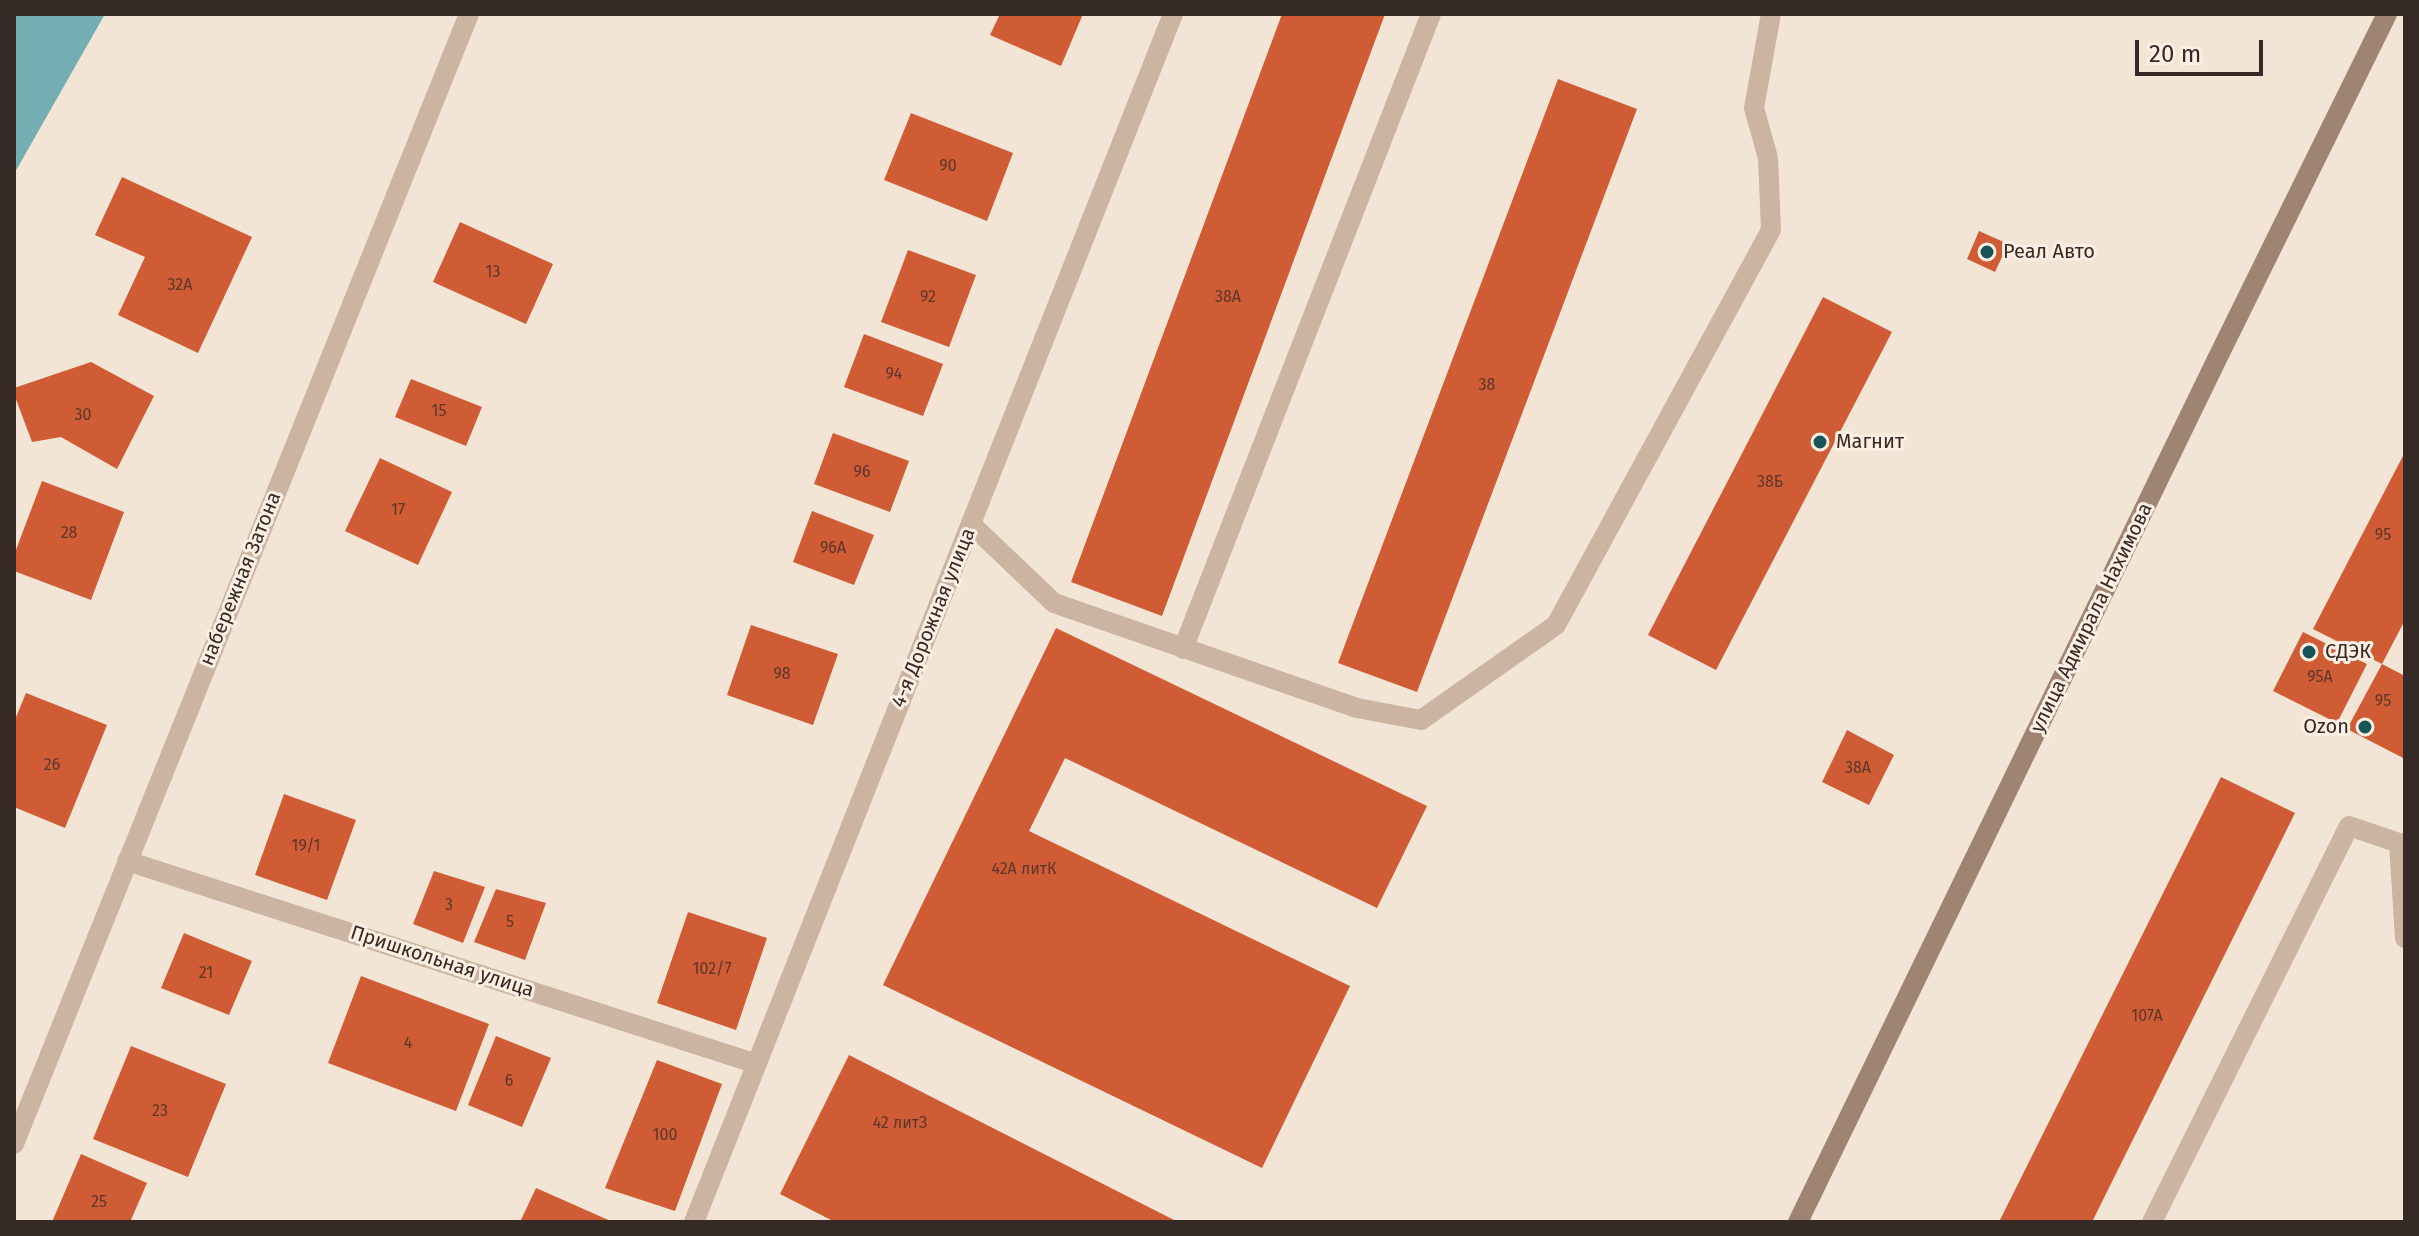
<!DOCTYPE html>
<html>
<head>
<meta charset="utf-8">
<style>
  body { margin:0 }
  #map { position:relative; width:2419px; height:1236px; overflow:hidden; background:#f3e5d6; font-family:"Fira Sans",sans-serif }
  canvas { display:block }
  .frame { position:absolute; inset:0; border:16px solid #352a25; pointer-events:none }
  .scale { position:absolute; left:2135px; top:40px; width:128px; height:36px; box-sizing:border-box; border:4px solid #352a25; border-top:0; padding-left:10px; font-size:24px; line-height:28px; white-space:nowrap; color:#352a25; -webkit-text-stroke:6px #faefe2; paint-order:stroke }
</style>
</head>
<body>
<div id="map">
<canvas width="2419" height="1236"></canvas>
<div class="frame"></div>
<div class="scale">20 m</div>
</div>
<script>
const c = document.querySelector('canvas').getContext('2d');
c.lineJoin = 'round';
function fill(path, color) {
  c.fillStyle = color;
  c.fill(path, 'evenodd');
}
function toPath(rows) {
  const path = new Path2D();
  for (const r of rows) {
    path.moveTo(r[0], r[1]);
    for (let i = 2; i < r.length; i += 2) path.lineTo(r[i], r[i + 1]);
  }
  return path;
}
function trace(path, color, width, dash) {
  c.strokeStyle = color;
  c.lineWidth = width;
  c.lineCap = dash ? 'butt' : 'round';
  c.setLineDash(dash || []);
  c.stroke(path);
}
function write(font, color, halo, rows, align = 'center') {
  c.font = font + ' "Fira Sans",sans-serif';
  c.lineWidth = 6;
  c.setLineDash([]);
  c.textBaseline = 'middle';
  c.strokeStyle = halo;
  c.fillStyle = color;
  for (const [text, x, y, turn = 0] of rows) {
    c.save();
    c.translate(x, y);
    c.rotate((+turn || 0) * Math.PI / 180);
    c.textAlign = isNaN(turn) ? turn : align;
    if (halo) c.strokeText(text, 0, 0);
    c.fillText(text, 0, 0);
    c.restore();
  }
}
const water = toPath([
  [14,14,105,14,14,174]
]);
const building = toPath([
  [1000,14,1083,14,1061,66,990,35],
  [1282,14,1385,14,1162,616,1071,582],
  [1558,79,1637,109,1417,692,1338,663],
  [911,113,1013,153,987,221,884,180],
  [122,177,252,237,198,353,118,315,145,257,95,235],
  [460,222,553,264,526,324,433,282],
  [1979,231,2008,244,1995,272,1967,259],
  [908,250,976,275,949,347,881,322],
  [1823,297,1892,332,1716,670,1648,635],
  [864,334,943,364,923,416,844,387],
  [91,362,154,396,117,469,61,437,32,442,14,394,14,388],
  [411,379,482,407,466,446,395,417],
  [833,433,909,461,890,512,814,484],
  [2405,452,2405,620,2382,664,2313,629],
  [380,458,452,492,418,565,345,531],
  [42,481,124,512,91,600,14,571,14,555],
  [812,511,874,535,854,585,793,562],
  [751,625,838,654,813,725,727,695],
  [1056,628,1427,806,1377,908,1065,758,1029,831,1350,986,1262,1168,883,985],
  [2303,632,2367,664,2337,723,2273,691],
  [2382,664,2405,676,2405,759,2347,729],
  [26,693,107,725,65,828,14,807,14,722],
  [1847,730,1894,755,1869,805,1822,782],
  [2221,777,2295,813,2092,1222,1999,1222],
  [284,794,356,820,327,900,255,875],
  [434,871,485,887,463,943,413,924],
  [496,889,546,903,525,960,474,942],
  [688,912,767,938,736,1030,657,1003],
  [184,933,252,961,229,1015,161,988],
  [361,976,489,1024,456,1111,328,1063],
  [496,1036,551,1058,522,1127,468,1105],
  [131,1046,226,1084,188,1177,93,1139],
  [849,1055,1178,1222,835,1222,780,1194],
  [657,1060,722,1084,675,1211,605,1188],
  [81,1154,147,1183,130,1222,52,1222],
  [536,1188,613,1222,520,1222]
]);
const lane = toPath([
  [971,524,1054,603,1357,708,1421,720,1556,625,1771,230,1768,158,1754,108,1771,14],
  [1183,649,1431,14],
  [2152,1222,2349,826,2399,843]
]);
const street = toPath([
  [2399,843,2405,938],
  [127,861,757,1064],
  [14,1144,469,14],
  [694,1222,1173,14]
]);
const secondary = toPath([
  [1798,1222,2218,357,2387,14]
]);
const markers = [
  [1987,252,8,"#175559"],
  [1820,442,8,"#175559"],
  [2309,652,8,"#175559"],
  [2365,727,8,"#175559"]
];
const numberNames = [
  ["90",948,167],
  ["13",493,273],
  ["32А",180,286],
  ["92",928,298],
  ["38А",1228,298],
  ["94",894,375],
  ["38",1487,386],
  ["15",439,412],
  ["30",83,416],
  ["96",862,473],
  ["38Б",1770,483],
  ["17",398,511],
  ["28",69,534],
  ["95",2383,536],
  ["96А",833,549],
  ["98",782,675],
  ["95А",2320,678],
  ["95",2383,702],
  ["26",52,766],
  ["38А",1858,769],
  ["19/1",306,847],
  ["42А литК",1024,870],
  ["3",449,906],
  ["5",510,923],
  ["102/7",712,970],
  ["21",206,974],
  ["107А",2147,1017],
  ["4",408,1044],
  ["6",509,1082],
  ["23",160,1112],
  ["42 литЗ",900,1124],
  ["100",665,1136],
  ["25",99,1203]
];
const poiNames = [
  ["Реал Авто",2003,252],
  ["Магнит",1836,442],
  ["СДЭК",2325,652],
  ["Ozon",2349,727,"right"]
];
const streetNames = [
  ["набережная Затона",241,579,-68],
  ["4-я Дорожная улица",934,618,-68],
  ["улица Адмирала Нахимова",2092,618,-64],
  ["Пришкольная улица",442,962,18]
];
fill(water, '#73afb2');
fill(building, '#d05c36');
trace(lane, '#cbb4a1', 20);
trace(street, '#cbb4a1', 20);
trace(secondary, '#9f8373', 20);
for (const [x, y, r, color] of markers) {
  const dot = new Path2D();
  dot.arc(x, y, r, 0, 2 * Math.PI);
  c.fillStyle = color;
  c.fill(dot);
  trace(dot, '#faefe2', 3);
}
write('16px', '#5c3629', null, numberNames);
write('20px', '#352a25', '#faefe2', poiNames, 'left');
write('20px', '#352a25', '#faefe2', streetNames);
</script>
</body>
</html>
